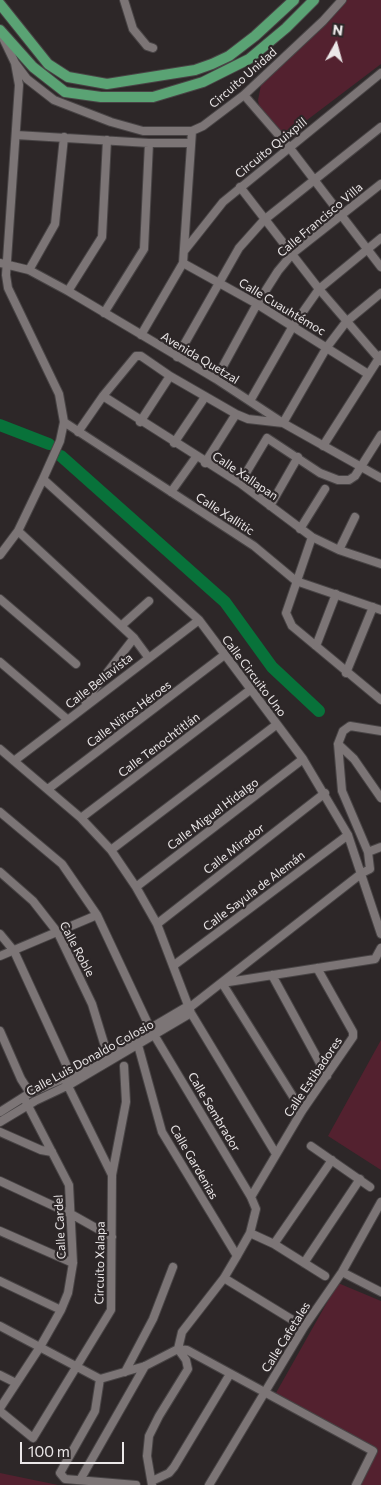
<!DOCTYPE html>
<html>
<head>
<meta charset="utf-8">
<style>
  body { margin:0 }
  #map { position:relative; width:381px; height:1485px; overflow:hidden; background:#2d2728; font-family:Commissioner,sans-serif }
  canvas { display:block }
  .north { position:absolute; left:311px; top:20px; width:50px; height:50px; -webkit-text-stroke:4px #2d2728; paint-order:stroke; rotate:7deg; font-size:14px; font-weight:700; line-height:20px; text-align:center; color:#ebe7e8 }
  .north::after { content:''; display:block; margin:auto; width:18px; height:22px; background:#ebe7e8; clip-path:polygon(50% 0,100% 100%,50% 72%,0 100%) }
  .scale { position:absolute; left:20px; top:1442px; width:104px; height:22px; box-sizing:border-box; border:2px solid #ebe7e8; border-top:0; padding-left:6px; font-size:15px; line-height:18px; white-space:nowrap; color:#ebe7e8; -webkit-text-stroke:4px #2d2728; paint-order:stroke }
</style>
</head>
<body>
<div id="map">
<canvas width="381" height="1485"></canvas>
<div class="north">N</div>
<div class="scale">100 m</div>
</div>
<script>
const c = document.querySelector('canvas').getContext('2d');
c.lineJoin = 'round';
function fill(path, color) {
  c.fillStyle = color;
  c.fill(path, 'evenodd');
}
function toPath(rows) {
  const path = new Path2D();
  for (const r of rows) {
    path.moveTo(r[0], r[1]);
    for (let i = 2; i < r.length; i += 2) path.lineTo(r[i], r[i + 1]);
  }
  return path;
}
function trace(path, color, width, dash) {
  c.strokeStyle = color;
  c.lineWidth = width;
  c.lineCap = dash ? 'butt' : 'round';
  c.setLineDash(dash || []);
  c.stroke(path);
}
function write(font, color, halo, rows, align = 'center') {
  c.font = font + ' Commissioner,sans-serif';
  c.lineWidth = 4.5;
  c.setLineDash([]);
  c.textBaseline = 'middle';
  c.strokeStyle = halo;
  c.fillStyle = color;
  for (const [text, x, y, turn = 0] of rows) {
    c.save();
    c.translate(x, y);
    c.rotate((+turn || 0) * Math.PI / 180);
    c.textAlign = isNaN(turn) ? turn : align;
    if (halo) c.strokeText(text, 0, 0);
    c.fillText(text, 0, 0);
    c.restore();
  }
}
const green = toPath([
  [343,0,381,0,381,64,286,136,259,106,258,100,261,85,266,77],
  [381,1040,381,1170,328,1136],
  [338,1283,381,1301,381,1485,356,1485,372,1453,272,1400],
  [0,1473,58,1485,0,1485]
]);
const river = toPath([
  [0,425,49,444],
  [61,456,225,602,272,667,319,711]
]);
const minor = toPath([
  [124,0,133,29,147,46,153,48],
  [3,38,15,63,27,79,54,100,111,122,143,131,192,131,203,126,244,95,323,21,342,0],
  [244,95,289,147,381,267],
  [16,135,149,143,190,143],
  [240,187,319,289,381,361],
  [185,250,223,202,381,73],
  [0,263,29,270,68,291,216,379,283,423,381,478],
  [183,263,257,304,368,374],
  [29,270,55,224,64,137],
  [68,291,102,237,107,140],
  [104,313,144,249,149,143],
  [141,335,183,263,192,131],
  [177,357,239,248,264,220,381,127],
  [216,379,257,304,278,271,293,253,381,184],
  [103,396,240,483,312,537,339,550,381,564],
  [250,401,293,326,319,289,381,238],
  [64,422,254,546,296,581,381,610],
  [140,422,170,376],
  [78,432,103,396,136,356,141,356,170,376,236,414,248,419,283,423,327,347,346,322,381,293],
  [174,443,205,397],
  [323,446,381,355],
  [205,463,236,414],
  [43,479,199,620,303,759,348,835,381,934],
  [240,483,267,438,320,473,338,480,349,480,355,476,381,435],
  [171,492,196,457],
  [270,506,298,457],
  [300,529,325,489],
  [18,531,134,638,148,657],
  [312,537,286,613,292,626,381,700],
  [339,550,355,517],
  [0,555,18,531,43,479,60,441,64,422,59,394,8,288,6,275,19,85,15,63],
  [0,599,76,664],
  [121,626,149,601],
  [316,646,336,594],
  [0,662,68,720],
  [346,673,373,607],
  [85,701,134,638],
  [338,744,354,759,381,798],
  [0,749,81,818,111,850,136,887,157,924,191,1013,276,1154],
  [14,761,199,620],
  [48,789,223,656],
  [0,812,62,864,97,915,150,1028,251,1197,256,1209,250,1233,237,1256,224,1278,182,1332,178,1349],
  [81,818,250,690],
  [111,850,276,725],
  [368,852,381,847],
  [0,872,33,901,58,933,92,1004,107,1053],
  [136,887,303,759],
  [157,924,325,793],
  [0,934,14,951,71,1075],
  [0,956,97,915],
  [173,966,348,835],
  [272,975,327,1076],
  [189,1008,362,873,370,869,368,852,342,791,338,744,343,731,350,726,381,731],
  [0,1031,21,1079,30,1093],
  [138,1045,162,1132,237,1256],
  [302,1111,222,983,375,959,381,948],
  [0,1112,30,1093,71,1075,188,1006],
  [0,1122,35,1101,69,1085,191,1013],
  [0,1132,41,1150,52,1152],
  [311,1146,370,1187],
  [112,1175,126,1102,124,1066],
  [0,1181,71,1214,112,1237],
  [251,1197,302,1111,353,1037,353,1032,317,968],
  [0,1231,73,1263],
  [250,1233,274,1244,325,1276],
  [274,1244,332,1160],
  [304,1263,360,1179],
  [342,1272,381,1292],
  [224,1278,304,1327],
  [0,1281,61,1310],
  [0,1326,100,1379,145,1366,178,1349],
  [178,1349,187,1350,373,1451,356,1485],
  [125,1372,153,1319,173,1267],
  [0,1375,16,1383],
  [100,1379,95,1411,60,1473,65,1479,136,1485],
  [0,1408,40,1347,61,1310,68,1293,73,1263,69,1185,24,1098],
  [0,1411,33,1438,111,1310,112,1175,64,1078],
  [80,1480,145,1366],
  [152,1481,169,1473,174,1467,230,1374],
  [152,1485,147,1456,149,1436,159,1416,188,1369,186,1360,178,1349],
  [209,1485,304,1327,342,1272,381,1202]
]);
const major = toPath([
  [0,4,48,64,68,77,107,84,195,70,212,64,229,56,255,36,294,0],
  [0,30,33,67,65,92,101,97,153,97,203,82,249,59,286,28,314,0]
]);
const streetNames = [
  ["Circuito Unidad",243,78,-41],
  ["Circuito Quixpill",271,148,-39],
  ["Calle Francisco Villa",320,220,-40],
  ["Calle Cuauhtémoc",282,307,31],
  ["Avenida Quetzal",200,358,31],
  ["Calle Xallapan",245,476,34],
  ["Calle Xallitic",225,514,33],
  ["Calle Circuito Uno",254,676,53],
  ["Calle Bellavista",99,681,-38],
  ["Calle Niños Héroes",129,714,-37],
  ["Calle Tenochtitlán",159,745,-37],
  ["Calle Miguel Hidalgo",213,814,-37],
  ["Calle Mirador",234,849,-38],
  ["Calle Sayula de Alemán",254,891,-37],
  ["Calle Roble",77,949,62],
  ["Calle Luis Donaldo Colosio",90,1058,-29],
  ["Calle Estibadores",313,1077,-56],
  ["Calle Sembrador",214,1112,59],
  ["Calle Gardenias",194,1162,60],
  ["Calle Cardel",60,1227,-93],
  ["Circuito Xalapa",100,1263,-89],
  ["Calle Cafetales",286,1337,-58]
];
fill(green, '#53212f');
trace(river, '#08723a', 12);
trace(minor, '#484445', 10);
trace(major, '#484445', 12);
trace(minor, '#7c7576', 8);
trace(major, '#5aa374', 10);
write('12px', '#ebe7e8', '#2d2728', streetNames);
</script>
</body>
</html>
